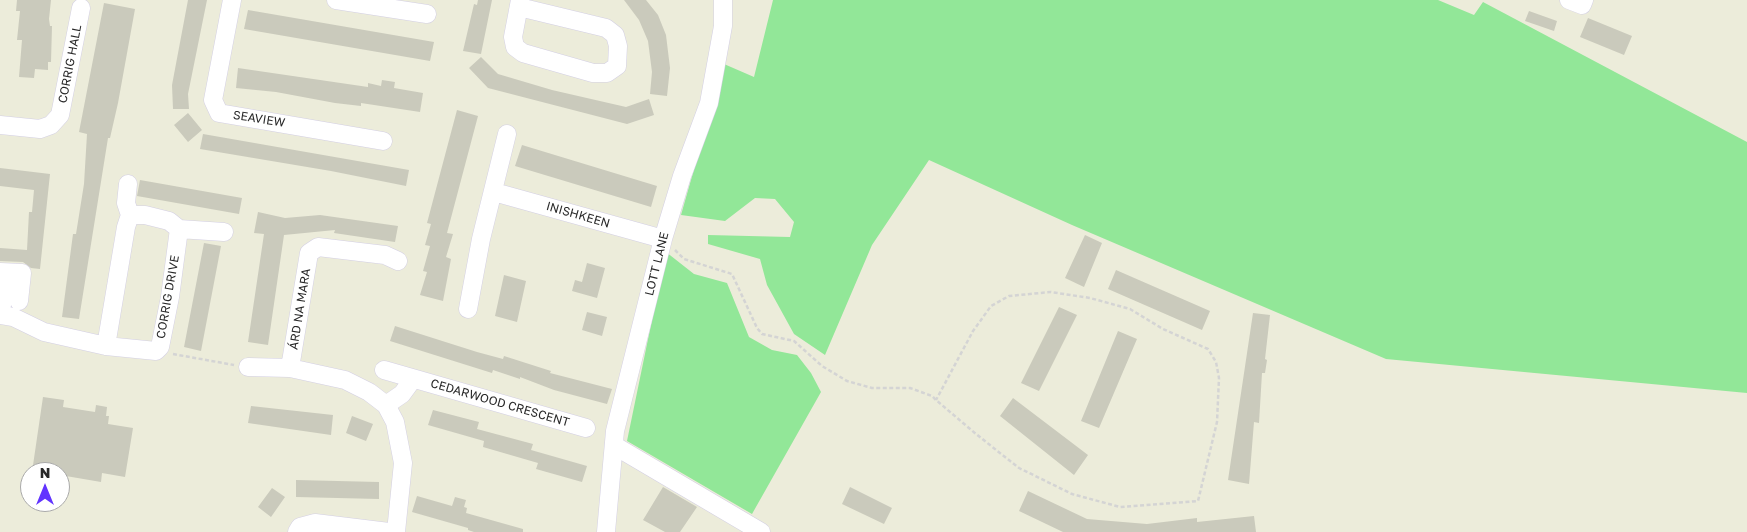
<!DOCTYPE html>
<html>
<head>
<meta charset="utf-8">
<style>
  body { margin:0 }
  #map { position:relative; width:1747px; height:532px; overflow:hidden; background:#ececda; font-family:"Golos Text",sans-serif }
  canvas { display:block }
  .north { position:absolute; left:20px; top:462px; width:50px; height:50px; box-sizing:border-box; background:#fff; border:1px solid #a9a9a9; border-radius:50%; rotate:0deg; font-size:14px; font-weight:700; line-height:20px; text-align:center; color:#292929 }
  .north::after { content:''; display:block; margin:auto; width:18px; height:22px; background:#6234ff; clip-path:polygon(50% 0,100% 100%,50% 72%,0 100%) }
</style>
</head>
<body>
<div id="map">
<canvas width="1747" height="532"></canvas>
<div class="north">N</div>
</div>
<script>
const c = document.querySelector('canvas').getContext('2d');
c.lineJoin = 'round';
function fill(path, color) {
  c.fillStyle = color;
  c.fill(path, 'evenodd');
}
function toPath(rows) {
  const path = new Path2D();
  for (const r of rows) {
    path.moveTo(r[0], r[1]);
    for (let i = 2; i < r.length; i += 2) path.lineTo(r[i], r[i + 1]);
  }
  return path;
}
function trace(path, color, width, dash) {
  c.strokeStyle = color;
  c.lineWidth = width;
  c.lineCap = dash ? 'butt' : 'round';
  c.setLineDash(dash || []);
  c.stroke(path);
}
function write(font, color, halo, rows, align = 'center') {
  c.font = font + ' "Golos Text",sans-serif';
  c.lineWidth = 4;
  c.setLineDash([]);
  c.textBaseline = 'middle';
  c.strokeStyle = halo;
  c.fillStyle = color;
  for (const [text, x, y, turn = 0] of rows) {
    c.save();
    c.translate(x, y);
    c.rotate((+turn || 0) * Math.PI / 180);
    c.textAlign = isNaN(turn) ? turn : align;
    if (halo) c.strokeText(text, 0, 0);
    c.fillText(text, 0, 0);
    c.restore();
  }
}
const green = toPath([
  [773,0,1438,0,1474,15,1483,2,1747,142,1747,393,1386,359,1072,225,929,160,872,245,825,355,794,334,767,285,760,259,708,244,708,235,790,237,794,222,775,199,755,198,725,221,681,215,724,64,754,77],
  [666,252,694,274,727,283,749,337,772,350,797,355,811,373,821,392,752,514,627,441]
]);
const building = toPath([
  [17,0,51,0,49,19,50,26,52,26,51,62,48,62,48,70,35,69,34,78,19,77,22,40,17,40,20,11,16,11],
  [188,0,207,0,188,94,189,109,173,109,172,85],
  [478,0,492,0,481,54,463,51,474,4,477,5],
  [624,0,646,0,658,15,666,35,670,68,667,96,650,94,652,72,648,41,639,20],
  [104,3,135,9,118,103,110,138,108,138,79,319,62,317,73,234,76,234,84,184,87,134,79,132],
  [248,10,434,42,430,61,244,29],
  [1529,11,1557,21,1554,31,1525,21],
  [1588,18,1632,36,1624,55,1580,37],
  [481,57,498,74,552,90,626,107,649,99,654,115,627,124,488,88,469,68],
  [238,68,368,87,368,83,381,86,382,80,395,82,394,88,423,93,420,112,361,103,361,106,335,103,276,92,236,88],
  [457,110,478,116,447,233,453,234,446,257,451,259,443,301,420,295,427,272,423,271,430,246,425,245,431,224,427,223],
  [188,113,202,130,188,142,174,125],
  [203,134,409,170,406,186,331,171,200,149],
  [522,145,657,186,651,207,515,166],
  [0,168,50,174,40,269,31,268,23,262,0,261,0,248,27,250,29,212,32,212,34,190,0,186],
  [140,180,242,198,239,214,137,196],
  [258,212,285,218,320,215,398,226,395,242,334,233,335,230,284,235,268,345,248,342,264,234,254,233],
  [1085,235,1102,243,1084,287,1065,278],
  [204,243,221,246,201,351,184,347],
  [587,263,605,268,597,298,572,291,575,280,582,282],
  [1116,270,1210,311,1202,330,1108,289],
  [504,275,526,281,517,322,495,316],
  [1059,307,1077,315,1039,391,1021,383],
  [587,312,607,317,602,336,582,330],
  [1253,313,1270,315,1265,359,1267,360,1265,373,1262,373,1259,423,1254,422,1249,484,1228,480],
  [395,326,477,352,503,359,504,356,551,371,550,373,612,389,607,404,554,390,520,377,520,379,493,370,492,373,390,341],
  [1118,331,1137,339,1099,428,1081,421],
  [43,397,64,400,63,407,95,412,96,405,107,407,106,416,109,416,108,424,133,428,125,477,102,473,101,482,60,475,60,472,32,472],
  [1013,398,1088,455,1074,475,1000,416],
  [251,406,333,415,331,435,248,423],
  [433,410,479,422,477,429,533,444,531,450,587,466,582,482,536,469,538,463,483,447,484,441,428,425],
  [352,416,373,424,366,441,346,433],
  [296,480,379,482,379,499,296,497],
  [663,487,697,507,680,532,665,532,643,520],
  [850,487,892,508,884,524,842,504],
  [272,488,285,497,271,517,258,507],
  [1028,491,1087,519,1147,524,1197,518,1197,522,1254,516,1256,532,1063,532,1019,511],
  [417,496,452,506,455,497,466,500,464,507,467,508,466,513,523,529,523,532,474,532,468,530,468,528,412,512]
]);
const path = toPath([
  [675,250,684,259,732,274,757,328,762,334,794,341,822,366,847,381,872,388,910,388,932,396,936,400,976,434,1019,468,1072,494,1120,507,1198,501,1217,422,1219,378,1216,362,1208,349,1163,329,1130,309,1090,298,1051,292,1009,296,991,306,973,331,936,400],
  [173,354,234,365]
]);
const minor = toPath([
  [232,0,213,100,219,113,383,141],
  [336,0,427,14],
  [1569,0,1582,5,1584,0],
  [519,7,606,28,615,35,618,46,617,66,607,73,593,73,523,53,515,47,513,37,520,0],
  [0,125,40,129,51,125,60,115,81,8],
  [128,184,126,203,130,215,126,227,106,346,156,351,160,347,170,297,179,229,169,221,145,215,130,215],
  [494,192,663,239],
  [179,229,224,232],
  [0,272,22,273,19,301],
  [468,309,481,239,507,134],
  [0,315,13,317,44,332,106,346],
  [0,315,8,273],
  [248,367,290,368,345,380,369,392,386,405,395,422,403,463,396,532],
  [290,368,309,253,318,247,385,255,398,261],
  [384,370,586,428],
  [386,405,402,394,413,379],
  [615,446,761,532],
  [297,532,300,527,315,523,389,532],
  [606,532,615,431,663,239,682,176,709,103,723,26,723,0]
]);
const streetNames = [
  ["CORRIG HALL",70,64,-79],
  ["SEAVIEW",259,119,9],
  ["INISHKEEN",578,215,16],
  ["LOTT LANE",657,264,-76],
  ["CORRIG DRIVE",168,297,-80],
  ["ÁRD NA MARA",300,309,-81],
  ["CEDARWOOD CRESCENT",500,403,16]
];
fill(green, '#92e798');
fill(building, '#cacabc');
trace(minor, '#d3cfe3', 19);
trace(path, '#d4d4d4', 2.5, [4, 2.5]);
trace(minor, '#fff', 18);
write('12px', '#292929', '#fff', streetNames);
</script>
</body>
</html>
